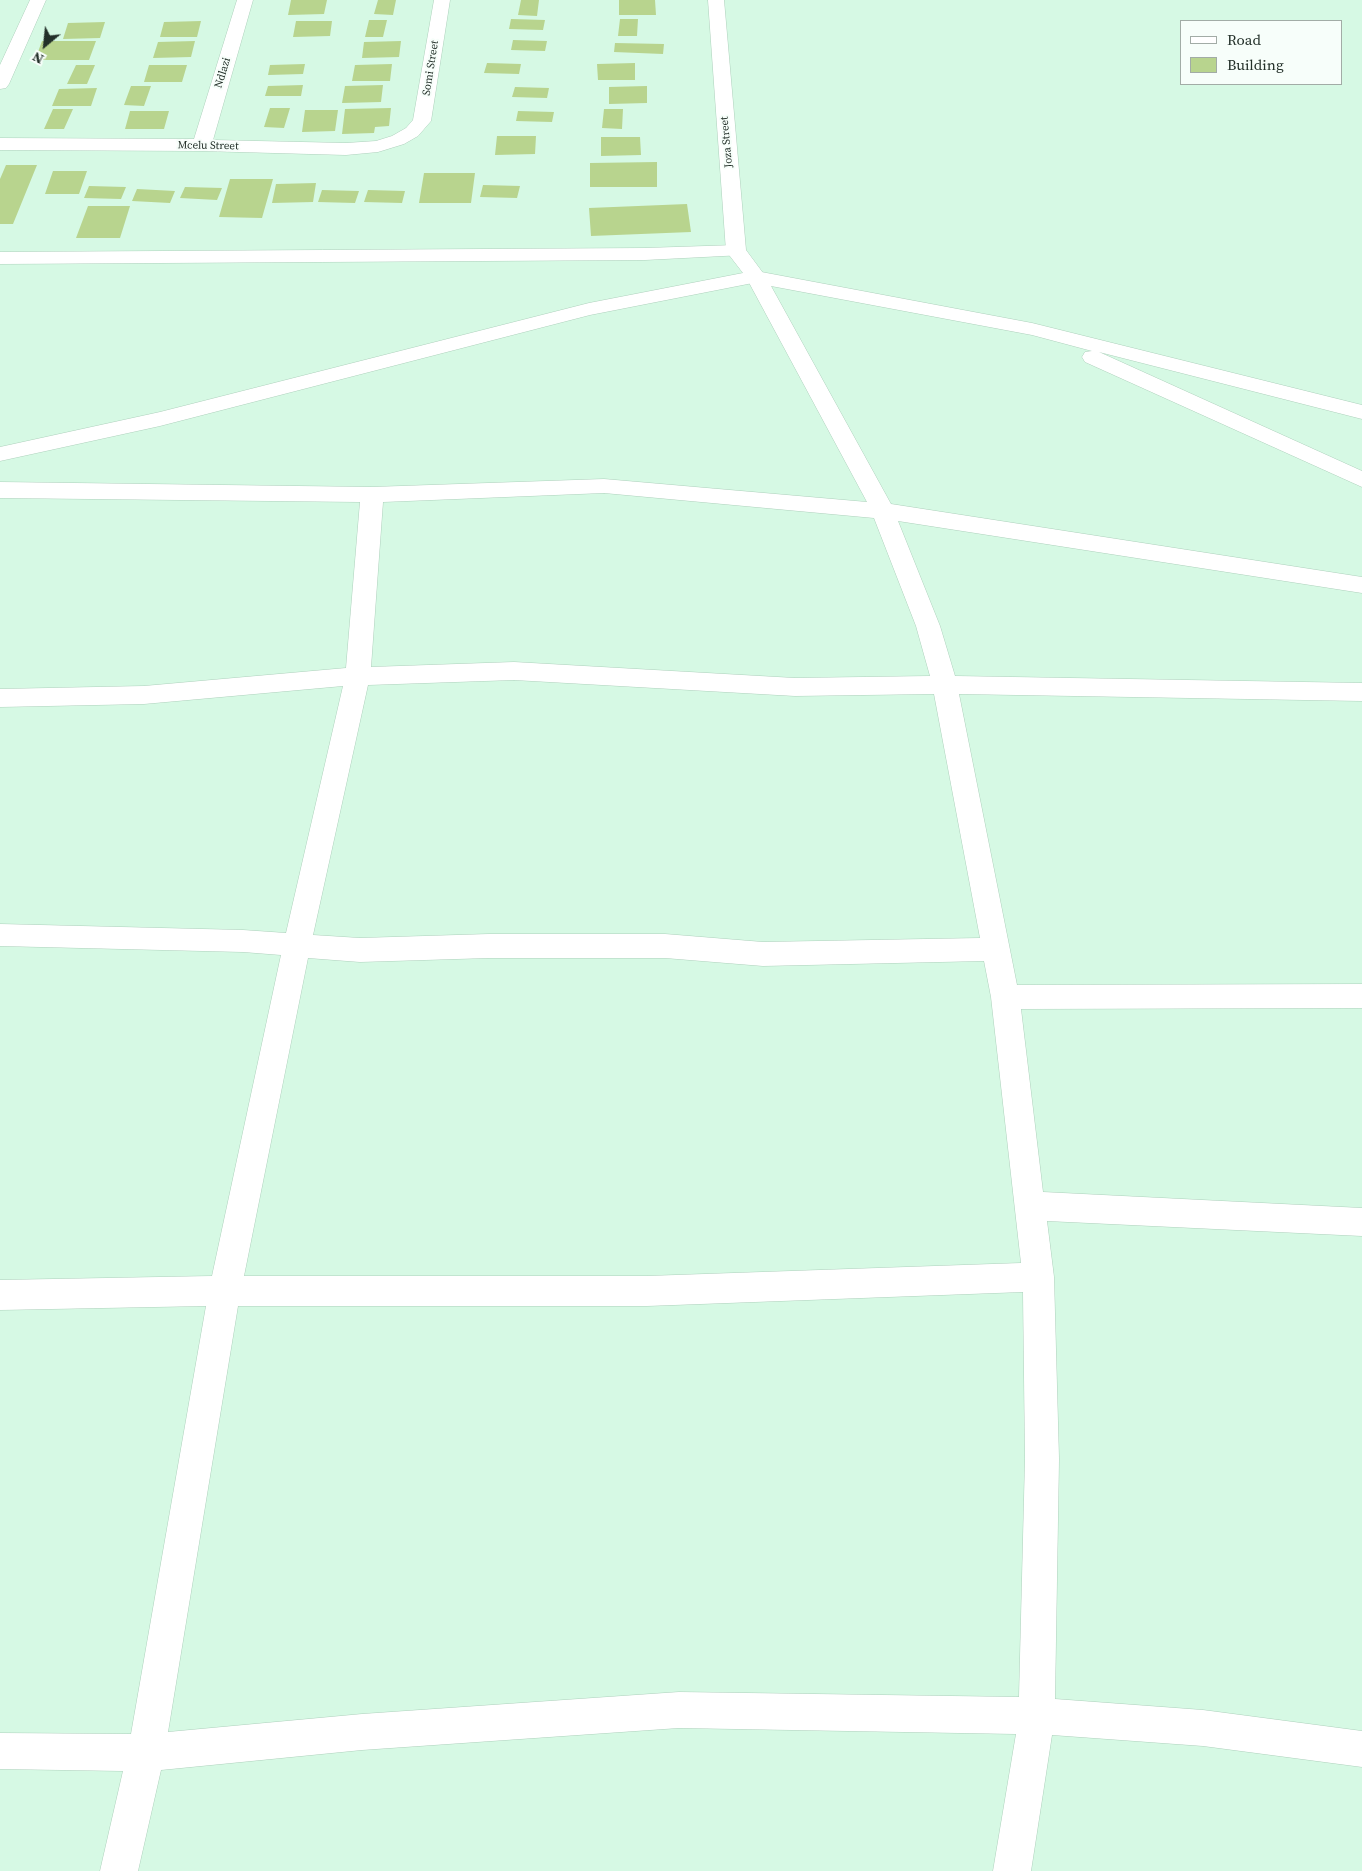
<!DOCTYPE html>
<html>
<head>
<meta charset="utf-8">
<style>
  body { margin:0 }
  #map { position:relative; width:1362px; height:1871px; overflow:hidden; background:#d6f9e4; font-family:"Source Serif 4",serif }
  canvas { display:block }
  .legend { position:absolute; left:1180px; top:20px; width:162px; height:65px; box-sizing:border-box; background:#f7fefa; border:1px solid #a2aca6; margin:0; padding:6px 9px; list-style:none; font-size:15px; color:#233029 }
  .legend li { display:flex; align-items:center; gap:10px; height:25px }
  .legend b { width:25px; border:1px solid #a2aca6 }
  .north { position:absolute; left:20px; top:20px; width:50px; height:50px; -webkit-text-stroke:4px #f7fefa; paint-order:stroke; rotate:208deg; font-size:14px; font-weight:700; line-height:20px; text-align:center; color:#233029 }
  .north::after { content:''; display:block; margin:auto; width:18px; height:22px; background:#233029; clip-path:polygon(50% 0,100% 100%,50% 72%,0 100%) }
</style>
</head>
<body>
<div id="map">
<canvas width="1362" height="1871"></canvas>
<ul class="legend">
<li><b style="height:6px;background:#fff"></b>Road</li>
<li><b style="height:14px;background:#b8d48e"></b>Building</li>
</ul>
<div class="north">N</div>
</div>
<script>
const c = document.querySelector('canvas').getContext('2d');
c.lineJoin = 'round';
function fill(path, color) {
  c.fillStyle = color;
  c.fill(path, 'evenodd');
}
function toPath(rows) {
  const path = new Path2D();
  for (const r of rows) {
    path.moveTo(r[0], r[1]);
    for (let i = 2; i < r.length; i += 2) path.lineTo(r[i], r[i + 1]);
  }
  return path;
}
function trace(path, color, width, dash) {
  c.strokeStyle = color;
  c.lineWidth = width;
  c.lineCap = dash ? 'butt' : 'round';
  c.setLineDash(dash || []);
  c.stroke(path);
}
function write(font, color, halo, rows, align = 'center') {
  c.font = font + ' "Source Serif 4",serif';
  c.lineWidth = 4;
  c.setLineDash([]);
  c.textBaseline = 'middle';
  c.strokeStyle = halo;
  c.fillStyle = color;
  for (const [text, x, y, turn = 0] of rows) {
    c.save();
    c.translate(x, y);
    c.rotate((+turn || 0) * Math.PI / 180);
    c.textAlign = isNaN(turn) ? turn : align;
    if (halo) c.strokeText(text, 0, 0);
    c.fillText(text, 0, 0);
    c.restore();
  }
}
const building = toPath([
  [291,0,327,0,324,14,288,15],
  [378,0,396,0,393,15,374,14],
  [521,0,539,0,537,16,518,15],
  [619,0,655,0,656,15,619,15],
  [511,19,545,20,543,30,509,29],
  [620,19,638,19,637,36,618,36],
  [369,20,387,20,383,37,365,37],
  [201,21,197,37,160,37,164,22],
  [296,21,332,21,330,36,293,37],
  [105,22,100,38,63,39,68,23],
  [513,40,547,41,545,51,511,50],
  [42,41,96,41,89,60,35,60],
  [195,41,191,57,153,58,158,42],
  [401,41,399,57,362,58,364,42],
  [615,43,664,44,663,54,614,52],
  [487,63,521,64,519,74,484,73],
  [635,63,635,80,598,80,597,64],
  [305,64,303,74,268,75,270,65],
  [392,64,390,81,352,81,355,65],
  [76,65,95,65,87,84,67,84],
  [149,65,187,65,182,82,144,82],
  [303,85,301,96,265,96,268,86],
  [383,85,381,102,342,103,345,86],
  [131,86,151,86,144,106,124,105],
  [647,86,647,103,609,104,609,87],
  [515,87,549,88,547,98,512,97],
  [97,88,91,106,52,106,59,89],
  [270,108,290,108,284,128,264,127],
  [391,108,389,126,375,127,374,133,342,134,345,109],
  [53,109,73,109,64,129,44,129],
  [604,109,623,109,622,129,602,128],
  [305,110,338,110,335,131,302,132],
  [130,111,169,111,164,129,125,129],
  [518,111,554,112,552,122,516,121],
  [497,136,536,136,535,154,495,155],
  [601,137,640,137,641,155,601,156],
  [657,162,657,187,590,187,590,163],
  [6,165,37,165,13,224,0,224,0,179],
  [53,171,87,171,79,194,45,194],
  [424,173,475,173,471,203,419,203],
  [230,179,273,179,262,218,219,217],
  [316,183,313,202,272,203,276,184],
  [483,185,520,186,517,198,480,197],
  [89,186,126,187,121,199,84,198],
  [185,187,222,188,217,200,180,198],
  [137,189,175,191,170,203,132,201],
  [322,190,359,191,355,203,318,202],
  [368,190,405,191,402,203,364,202],
  [687,204,691,232,591,236,589,208],
  [88,206,130,206,120,238,76,238]
]);
const minor = toPath([
  [30,0,46,0,9,84,6,88,0,89,0,65,30,0],
  [237,0,253,0,213,140,346,143,376,141,392,136,406,128,413,120,434,0,450,0,431,121,418,136,404,144,378,152,346,155,202,151,0,150,0,138,194,139,237,0],
  [736,245,743,247,746,251,743,255,645,260,0,264,0,252,645,248,736,245],
  [756,271,1032,323,1362,405,1362,419,1099,352,1362,471,1362,487,1085,362,1082,357,1085,352,1092,351,1032,335,771,286,891,504,1362,577,1362,593,898,521,940,626,955,676,1362,683,1362,701,959,694,1017,985,1362,984,1362,1008,1021,1009,1043,1192,1362,1208,1362,1236,1047,1221,1054,1277,1059,1459,1055,1699,1203,1710,1362,1731,1362,1767,1203,1746,1052,1735,1031,1871,993,1871,1016,1734,679,1728,362,1750,161,1770,138,1871,100,1871,123,1771,0,1769,0,1733,131,1734,206,1306,0,1310,0,1280,212,1276,281,955,243,952,0,946,0,924,243,930,286,933,343,686,144,704,0,707,0,689,144,686,346,668,360,502,0,498,0,482,372,487,604,479,867,502,746,277,749,273,756,271],
  [604,493,874,518,916,626,930,676,795,678,514,662,371,667,383,502,604,493],
  [514,680,795,696,934,694,980,938,763,942,665,934,489,934,360,938,313,935,368,685,514,680],
  [308,958,360,962,489,958,665,958,763,966,984,961,991,997,1021,1263,647,1276,244,1276,308,958],
  [1023,1292,1025,1459,1019,1697,679,1692,362,1714,168,1732,238,1306,647,1306,1023,1292]
]);
const tertiary = toPath([
  [708,0,724,0,746,250,766,277,763,281,590,315,160,426,0,461,0,447,160,412,589,303,743,273,726,251,708,0]
]);
const farStreetnames = [
  ["Somi Street",431,68,-81],
  ["Ndlazi",223,73,-73],
  ["Joza Street",727,142,-95],
  ["Mcelu Street",208,146,1]
];
fill(building, '#b8d48e');
trace(minor, '#aed0bc', 1);
trace(tertiary, '#aed0bc', 1);
fill(minor, '#fff');
fill(tertiary, '#fff');
write('11px', '#233029', '#f7fefa', farStreetnames);
</script>
</body>
</html>
